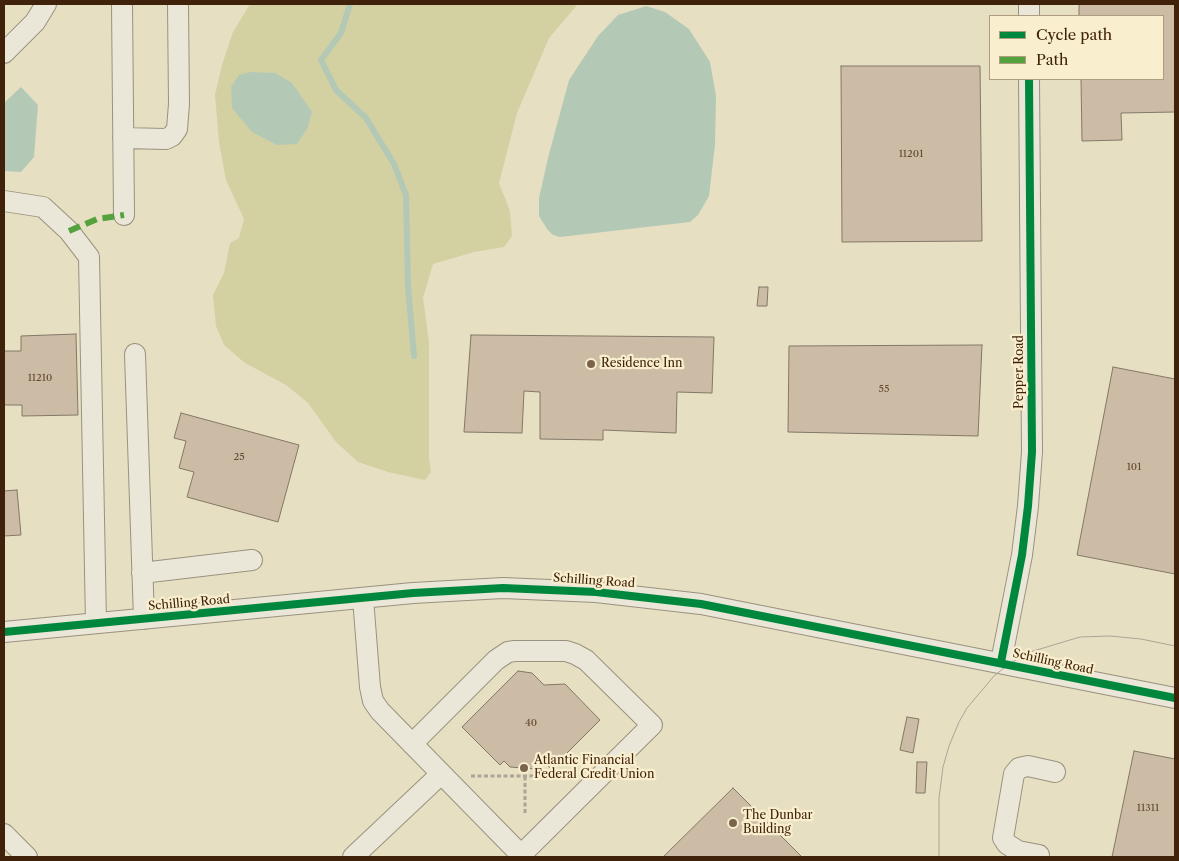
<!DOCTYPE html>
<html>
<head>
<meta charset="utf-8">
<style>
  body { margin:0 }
  #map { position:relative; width:1179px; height:861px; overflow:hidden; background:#e7dfc2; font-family:"Libre Caslon Text",serif }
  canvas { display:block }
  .frame { position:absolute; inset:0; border:5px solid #40220b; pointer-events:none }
  .legend { position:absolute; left:989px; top:15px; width:175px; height:65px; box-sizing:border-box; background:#f9efce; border:1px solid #af9d80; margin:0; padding:6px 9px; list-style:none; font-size:15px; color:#40220b }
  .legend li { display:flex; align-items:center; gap:10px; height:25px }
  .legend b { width:25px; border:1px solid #af9d80 }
</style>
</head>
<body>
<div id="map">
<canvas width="1179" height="861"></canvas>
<div class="frame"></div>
<ul class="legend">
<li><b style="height:6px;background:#00873e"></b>Cycle path</li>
<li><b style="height:6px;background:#54a23e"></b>Path</li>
</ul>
</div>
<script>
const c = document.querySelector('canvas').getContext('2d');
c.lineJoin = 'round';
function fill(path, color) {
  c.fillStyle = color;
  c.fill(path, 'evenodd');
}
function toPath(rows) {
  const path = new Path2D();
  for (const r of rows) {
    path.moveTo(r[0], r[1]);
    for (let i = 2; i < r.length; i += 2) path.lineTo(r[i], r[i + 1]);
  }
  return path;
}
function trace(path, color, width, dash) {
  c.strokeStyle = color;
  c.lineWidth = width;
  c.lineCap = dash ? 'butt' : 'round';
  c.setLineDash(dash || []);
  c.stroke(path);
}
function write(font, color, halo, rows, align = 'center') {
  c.font = font + ' "Libre Caslon Text",serif';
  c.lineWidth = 4.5;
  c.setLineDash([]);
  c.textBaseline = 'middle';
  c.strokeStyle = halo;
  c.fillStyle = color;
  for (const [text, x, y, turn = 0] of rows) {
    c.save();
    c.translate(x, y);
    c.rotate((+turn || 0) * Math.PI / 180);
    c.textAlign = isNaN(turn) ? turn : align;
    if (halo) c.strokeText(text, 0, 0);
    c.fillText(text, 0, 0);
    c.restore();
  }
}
const green = toPath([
  [250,4,578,4,549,38,517,113,499,183,510,211,512,236,504,247,474,252,433,264,423,298,429,342,429,459,431,472,425,480,388,472,358,462,336,442,308,403,286,385,245,363,224,345,216,326,213,295,224,273,230,243,239,238,244,219,226,180,219,142,215,95,222,65,233,32]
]);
const water = toPath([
  [646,6,665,12,689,29,710,62,716,96,715,145,709,196,698,215,690,222,560,237,553,235,547,229,539,216,539,198,548,158,569,80,598,36,618,15],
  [250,72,275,73,292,83,312,112,308,127,297,144,277,145,252,132,232,108,231,87,239,75],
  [21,87,38,105,34,157,21,172,4,171,4,103]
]);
const stream = toPath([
  [350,4,341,33,321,60,336,90,366,118,394,164,406,195,408,286,414,356]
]);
const building = toPath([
  [1079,4,1175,4,1175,112,1121,113,1122,140,1082,141,1081,79,1163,79,1163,16,1079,16,1079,4],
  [841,66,980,66,982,241,842,242,841,66],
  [759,287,768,287,767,306,757,306,759,287],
  [76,334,78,415,22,416,22,405,4,405,4,351,21,351,21,336,76,334],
  [471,335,714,337,712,393,677,392,676,433,603,430,603,440,540,439,540,392,524,391,522,433,464,432,471,335],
  [982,345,978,436,788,432,789,346,982,345],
  [1113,367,1175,379,1175,574,1077,555,1113,367],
  [181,413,299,445,278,522,187,497,194,472,179,468,186,441,174,438,181,413],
  [17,490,21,535,4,536,4,491,17,490],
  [518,671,532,673,544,685,565,684,600,720,551,769,543,761,536,769,510,767,504,761,500,765,462,727,518,671],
  [907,717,919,719,913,753,900,750,907,717],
  [1134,751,1175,759,1175,857,1112,857,1134,751],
  [917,762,927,762,925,793,916,793,917,762],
  [733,788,802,857,663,857,733,788]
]);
const path = toPath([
  [471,776,563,776],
  [525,813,525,776]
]);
const minor = toPath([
  [122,4,124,215],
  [1029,4,1029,16],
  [4,53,35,22,46,4],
  [123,138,166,139,172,136,177,129,179,104,178,4],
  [4,201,43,207,69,231,89,257,96,623],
  [135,354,144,619],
  [142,573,252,560],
  [363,598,370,687,373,701,380,711,523,857],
  [4,632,413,593,503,588,596,592,701,604,1175,698],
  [1001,662,1022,555,1028,506,1032,452,1029,79],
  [412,744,496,660,508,652,515,651,566,651,575,654,586,660,652,725,521,855],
  [4,834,27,857],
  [1039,855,1018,851,1007,844,1003,838,1014,774,1019,768,1028,766,1055,772],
  [353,857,441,774]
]);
const tram = toPath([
  [939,857,939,798,943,767,949,746,959,722,967,708,994,676,1009,664,1030,652,1080,637,1110,636,1141,639,1175,646]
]);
const quiet = toPath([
  [69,231,97,219,124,215]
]);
const cycleway = toPath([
  [4,632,413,593,503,588,596,592,701,604,1175,698],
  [1001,662,1022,555,1028,506,1032,452,1029,79]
]);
const markers = [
  [591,364,5,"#7a644b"],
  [524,768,5,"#7a644b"],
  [733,823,5,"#7a644b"]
];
const numberNames = [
  ["11201",911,154],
  ["11210",40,378],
  ["55",884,389],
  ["25",239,457],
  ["101",1134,467],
  ["40",531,723],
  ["11311",1148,808]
];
const poiNames = [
  ["Residence Inn",601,364],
  ["Atlantic Financial",534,761],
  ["Federal Credit Union",534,775],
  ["The Dunbar",743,816],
  ["Building",743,830]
];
const streetNames = [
  ["Pepper Road",1020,372,-90],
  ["Schilling Road",594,581,4],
  ["Schilling Road",189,603,-5],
  ["Schilling Road",1053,662,12]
];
fill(green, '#d3d0a2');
fill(water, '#b3c9b6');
trace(stream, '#b3c9b6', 6);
fill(building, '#ccbca6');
trace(building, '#827867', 1);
trace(minor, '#9a917f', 22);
trace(path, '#aba497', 3, [4, 2.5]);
trace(minor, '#eae7d8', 20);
trace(tram, '#aba497', 1);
trace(quiet, '#54a23e', 6, [12, 6]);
trace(cycleway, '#00873e', 8);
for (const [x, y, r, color] of markers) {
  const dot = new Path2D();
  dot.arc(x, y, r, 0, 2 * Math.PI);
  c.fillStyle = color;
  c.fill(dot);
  trace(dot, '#f9efce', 2);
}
write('10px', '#634832', null, numberNames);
write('12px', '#40220b', '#f9efce', poiNames, 'left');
write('12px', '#40220b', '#f9efce', streetNames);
</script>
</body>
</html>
